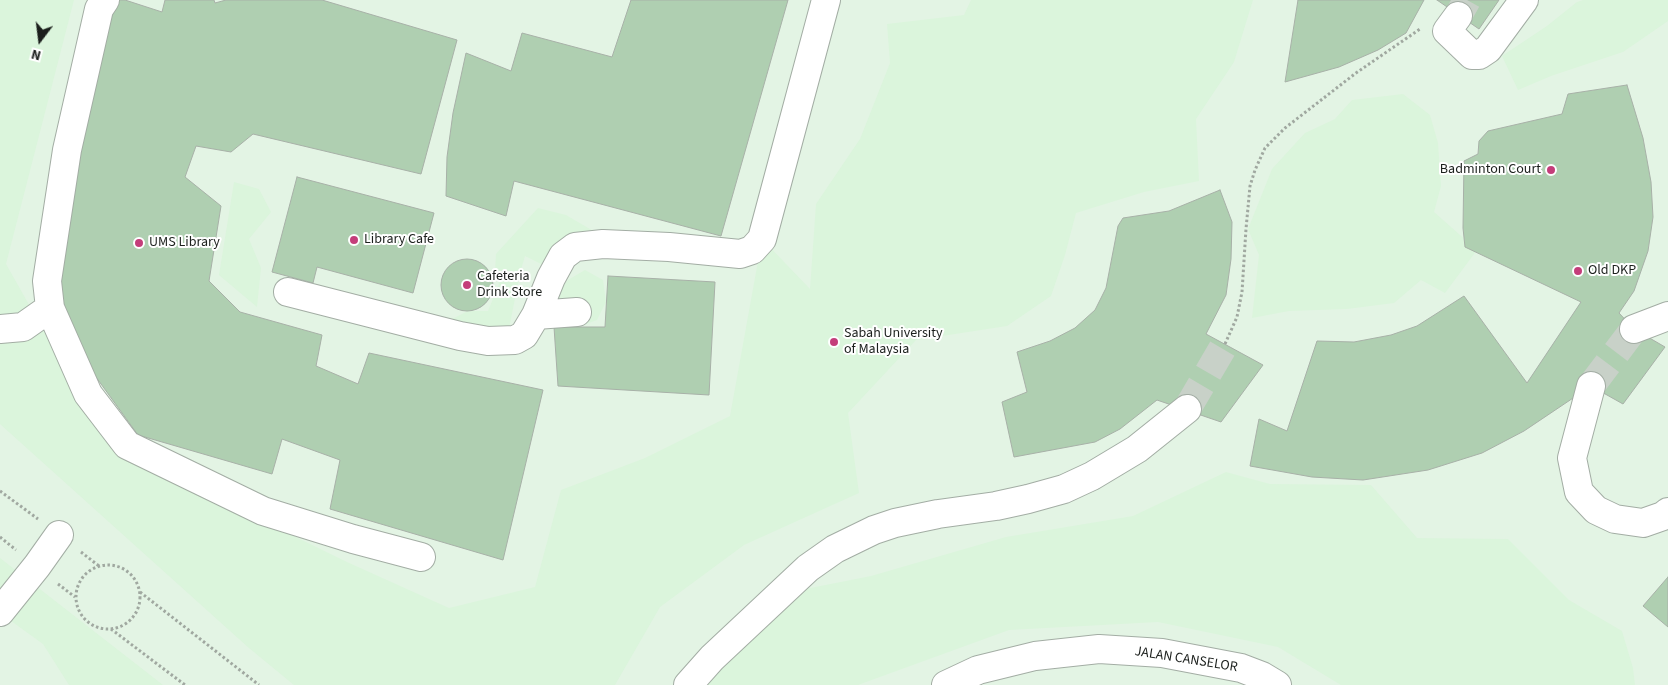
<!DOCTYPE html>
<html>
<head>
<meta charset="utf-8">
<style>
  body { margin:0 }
  #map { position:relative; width:1668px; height:685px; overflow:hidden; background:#f3fdf3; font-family:"Source Sans 3",sans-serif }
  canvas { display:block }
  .north { position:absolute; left:15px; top:15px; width:50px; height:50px; -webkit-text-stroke:4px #fff; paint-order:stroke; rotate:195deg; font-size:14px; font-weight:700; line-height:20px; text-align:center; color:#1b1f1c }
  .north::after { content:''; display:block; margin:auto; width:18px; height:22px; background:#1b1f1c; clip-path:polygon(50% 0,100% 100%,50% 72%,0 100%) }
</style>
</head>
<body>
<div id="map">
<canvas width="1668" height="685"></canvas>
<div class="north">N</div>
</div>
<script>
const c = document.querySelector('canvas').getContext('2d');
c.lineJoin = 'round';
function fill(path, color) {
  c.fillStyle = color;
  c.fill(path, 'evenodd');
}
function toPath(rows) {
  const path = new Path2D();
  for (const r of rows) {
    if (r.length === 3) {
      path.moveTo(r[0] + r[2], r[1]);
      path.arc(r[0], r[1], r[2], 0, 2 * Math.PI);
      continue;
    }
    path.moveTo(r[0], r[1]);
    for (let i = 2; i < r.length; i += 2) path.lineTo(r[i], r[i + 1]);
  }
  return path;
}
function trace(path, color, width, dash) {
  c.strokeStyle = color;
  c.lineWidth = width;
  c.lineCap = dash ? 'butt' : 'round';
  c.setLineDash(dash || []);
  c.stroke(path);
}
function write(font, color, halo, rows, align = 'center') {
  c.font = font + ' "Source Sans 3",sans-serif';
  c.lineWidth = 4;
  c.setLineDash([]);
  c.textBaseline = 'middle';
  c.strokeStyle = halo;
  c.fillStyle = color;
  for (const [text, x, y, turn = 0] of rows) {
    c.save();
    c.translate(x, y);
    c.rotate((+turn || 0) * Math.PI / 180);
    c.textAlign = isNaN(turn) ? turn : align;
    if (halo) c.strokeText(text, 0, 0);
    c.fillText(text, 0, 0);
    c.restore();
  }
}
const built = toPath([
  [0,0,1668,0,1668,685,0,685]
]);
const green = toPath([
  [0,0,74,0,6,264,109,446,347,562,449,608,535,587,561,490,645,458,730,416,762,239,810,289,816,204,860,139,890,63,887,24,964,15,971,0,1253,0,1234,62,1196,119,1199,181,1144,192,1076,213,1065,255,1051,296,1007,326,916,340,848,413,859,493,744,545,660,607,615,685,294,685,249,648,0,424],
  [1583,0,1668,0,1668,21,1623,52,1551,76,1518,90,1502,56,1547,26,1577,2],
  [1403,94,1430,115,1438,143,1441,186,1434,212,1477,250,1445,293,1421,280,1394,303,1347,309,1289,311,1252,318,1259,255,1248,229,1272,169,1305,133,1335,119,1352,100],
  [234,182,259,189,271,212,249,239,261,268,257,307,219,275],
  [538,208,566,215,595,232,553,270,525,256,520,273,507,339,450,320,468,311,488,311,499,284,495,272,496,254],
  [585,270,603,280,606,302,597,320,578,327,557,318,552,299,568,280],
  [1226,472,1270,484,1371,485,1417,538,1508,539,1569,600,1622,631,1633,668,1635,685,1341,685,1278,647,1158,622,1009,630,858,685,689,685,765,597,871,576,1006,537,1133,516],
  [0,558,163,685,69,685,43,644,0,613]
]);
const building = toPath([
  [110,0,125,0,162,12,165,0,214,0,215,3,226,0,322,0,457,40,421,174,253,134,231,152,196,146,185,177,221,206,209,281,240,312,322,335,316,366,358,384,369,353,543,390,503,560,330,509,340,460,282,439,272,474,138,435,59,326,65,191,110,0],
  [631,0,788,0,721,236,514,181,506,216,446,196,447,157,453,113,466,53,511,71,522,33,612,57,631,0],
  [1298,0,1424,0,1406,33,1378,50,1339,67,1285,82,1298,0],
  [1437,0,1499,0,1479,29,1437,0],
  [1627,85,1643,138,1651,182,1653,217,1648,251,1634,291,1619,313,1634,329,1665,347,1623,404,1591,386,1524,431,1482,453,1428,470,1363,480,1312,477,1250,466,1259,419,1287,431,1317,341,1354,342,1391,335,1417,326,1464,296,1527,383,1581,302,1465,247,1463,228,1464,161,1478,154,1479,141,1488,131,1562,114,1568,94,1627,85],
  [297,177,434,213,413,293,317,267,313,283,272,272,297,177],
  [1220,190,1232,222,1231,259,1226,295,1206,334,1263,365,1221,422,1157,400,1120,429,1095,442,1014,457,1002,402,1027,392,1017,352,1050,341,1075,328,1095,310,1106,288,1118,226,1123,218,1169,211,1220,190],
  [467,285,26],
  [608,276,715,282,709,395,558,386,554,327,605,327,608,276],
  [1668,577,1668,627,1643,606,1668,577]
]);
const minorTunnel = toPath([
  [1458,16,1467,0],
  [1591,386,1634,329],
  [1187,409,1225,344]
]);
const path = toPath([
  [1225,344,1237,317,1242,292,1246,229,1250,186,1255,170,1265,148,1285,128,1356,73,1420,29],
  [0,491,38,519],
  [0,537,16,550],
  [81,552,99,566],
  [108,597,32],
  [58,584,75,597],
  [140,592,259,685],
  [111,629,185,685]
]);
const minor = toPath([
  [105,0,99,9,67,150,47,281,50,308,88,394,127,445,263,511,353,539,421,557],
  [1458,16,1447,31,1472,55,1479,55,1488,49,1524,0],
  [288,292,460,336,488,341,515,340,524,335,536,315,551,278,563,256,575,247,603,244,669,247,740,254,752,250,762,239,826,0],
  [536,315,577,312],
  [0,329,23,327,50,308],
  [1634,329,1668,316],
  [1591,386,1572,458,1579,492,1596,510,1615,519,1643,523,1663,516,1668,512],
  [0,612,37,566,59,535],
  [688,685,712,658,808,568,835,549,874,530,895,523,938,514,996,506,1028,499,1064,489,1092,476,1137,449,1187,409],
  [946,685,978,670,1035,656,1099,649,1162,653,1241,668,1262,676,1277,685]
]);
const markers = [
  [1551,170,5,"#c43d7a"],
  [354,240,5,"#c43d7a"],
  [139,243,5,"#c43d7a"],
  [1578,271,5,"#c43d7a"],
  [467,285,5,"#c43d7a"],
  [834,342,5,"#c43d7a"]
];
const poiNames = [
  ["Badminton Court",1541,170,"right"],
  ["Library Cafe",364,240],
  ["UMS Library",149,243],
  ["Old DKP",1588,271],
  ["Cafeteria",477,277],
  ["Drink Store",477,293],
  ["Sabah University",844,334],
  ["of Malaysia",844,350]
];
const streetNames = [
  ["JALAN CANSELOR",1186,660,9]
];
fill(built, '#e3f4e4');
fill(green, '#dbf5dc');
fill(building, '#afcfb1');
trace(building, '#a8b1a8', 1);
trace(minorTunnel, '#c8d1c8', 28, [28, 14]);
trace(minor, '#a3ada4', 30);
trace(path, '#a0a8a0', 3, [2.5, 2.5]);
trace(minor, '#fff', 28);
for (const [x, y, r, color] of markers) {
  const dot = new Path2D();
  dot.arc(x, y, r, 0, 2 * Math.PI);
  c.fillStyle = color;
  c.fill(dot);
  trace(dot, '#fff', 2);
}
write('14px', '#1b1f1c', '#fff', poiNames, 'left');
write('14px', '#1b1f1c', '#fff', streetNames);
</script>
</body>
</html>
